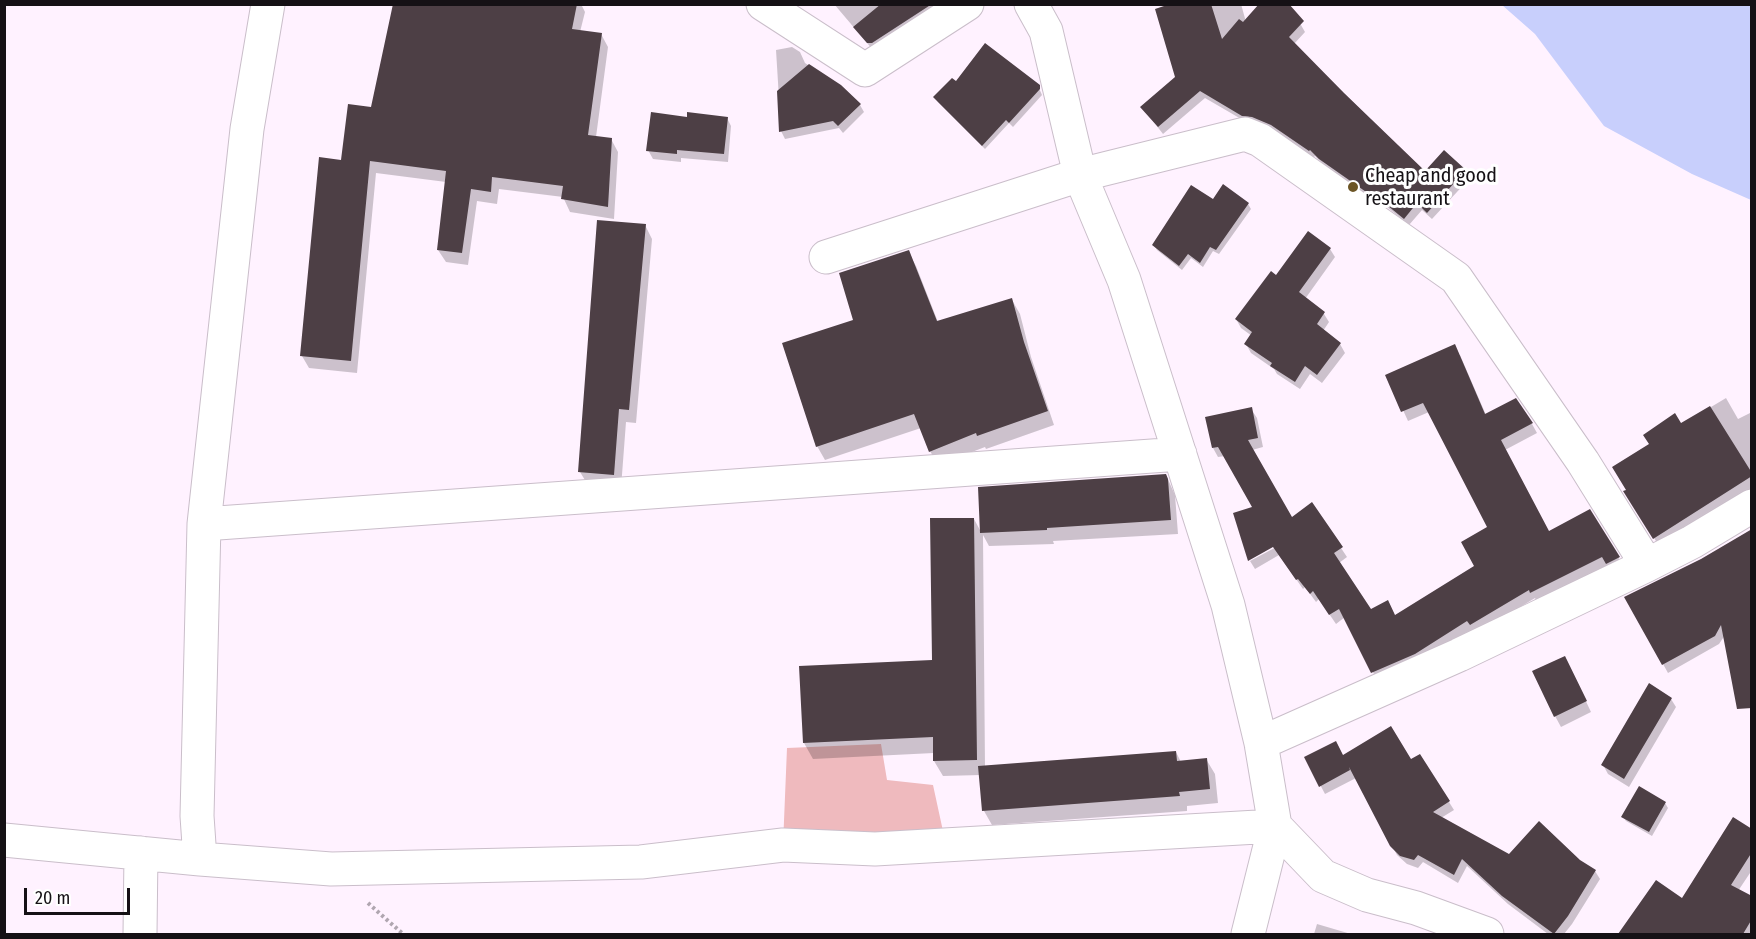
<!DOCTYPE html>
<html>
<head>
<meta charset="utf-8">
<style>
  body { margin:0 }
  #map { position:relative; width:1756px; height:939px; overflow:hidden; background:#fff2ff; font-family:"Fira Sans Condensed",sans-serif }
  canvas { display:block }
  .frame { position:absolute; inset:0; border:6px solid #151115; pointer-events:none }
  .scale { position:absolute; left:24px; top:888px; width:106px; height:27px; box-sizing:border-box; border:3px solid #151115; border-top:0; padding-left:8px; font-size:18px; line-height:21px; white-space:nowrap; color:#151115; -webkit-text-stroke:4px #fff; paint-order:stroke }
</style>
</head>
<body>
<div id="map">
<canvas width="1756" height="939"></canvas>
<div class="frame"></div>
<div class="scale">20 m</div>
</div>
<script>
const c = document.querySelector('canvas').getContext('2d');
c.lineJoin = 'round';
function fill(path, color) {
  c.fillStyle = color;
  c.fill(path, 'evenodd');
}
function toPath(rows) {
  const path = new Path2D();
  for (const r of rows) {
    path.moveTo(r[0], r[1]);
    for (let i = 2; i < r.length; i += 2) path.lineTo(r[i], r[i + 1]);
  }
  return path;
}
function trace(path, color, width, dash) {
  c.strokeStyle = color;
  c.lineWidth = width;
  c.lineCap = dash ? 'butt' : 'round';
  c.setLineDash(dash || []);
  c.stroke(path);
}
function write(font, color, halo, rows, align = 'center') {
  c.font = font + ' "Fira Sans Condensed",sans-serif';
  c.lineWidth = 6;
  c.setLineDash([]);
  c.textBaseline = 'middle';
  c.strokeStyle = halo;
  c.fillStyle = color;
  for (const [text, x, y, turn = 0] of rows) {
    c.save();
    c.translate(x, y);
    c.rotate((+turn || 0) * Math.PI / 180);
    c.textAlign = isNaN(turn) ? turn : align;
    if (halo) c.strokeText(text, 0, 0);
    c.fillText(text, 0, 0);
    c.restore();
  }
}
const green = toPath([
  [881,744,887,780,933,785,946,845,783,845,787,748]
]);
const water = toPath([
  [1502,5,1751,5,1751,200,1692,174,1604,126,1535,34]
]);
const shadow = toPath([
  [395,4,581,4,585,12,580,32,601,34,608,47,596,137,611,139,618,152,614,219,570,212,563,197,499,189,497,204,477,201,468,265,446,262,438,250,446,182,376,173,357,373,309,368,302,356,342,162,372,108],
  [834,4,944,4,873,50],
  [1174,4,1241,4,1246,22,1278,4,1301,25,1305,32,1294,44,1425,173,1465,171,1469,179,1432,219,1422,210,1409,225,1376,198,1374,201,1325,166,1315,156,1313,158,1248,123,1205,98,1163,134,1142,107,1177,78],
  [792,47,800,52,805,63,840,86,860,105,864,112,843,133,839,128,785,139,781,131,776,50],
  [956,84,1038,86,1042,95,1013,127,1009,123,985,149,938,102,935,97],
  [688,118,727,118,731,126,728,162,681,158,681,162,653,159,648,150],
  [1213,201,1248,204,1251,209,1219,254,1213,251,1203,267,1191,258,1182,270,1157,250,1154,245],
  [645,225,652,239,636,423,626,422,621,488,588,485,580,472],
  [1330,249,1335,257,1305,299,1324,314,1329,322,1323,331,1340,344,1345,353,1322,383,1310,374,1300,389,1277,374,1274,369,1251,353,1246,344,1252,336,1241,328,1236,319,1277,278],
  [908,252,916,266,938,322,1012,300,1020,314,1031,357,1054,425,986,449,985,447,938,465,930,451,921,428,825,460,817,446,855,321],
  [1460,355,1486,415,1532,424,1537,433,1505,450,1549,533,1590,511,1624,567,1612,572,1608,565,1537,602,1535,598,1476,634,1474,629,1420,663,1378,682,1345,617,1336,624,1319,599,1316,602,1305,587,1303,589,1279,555,1255,569,1250,561,1280,545,1254,507,1225,456,1218,457,1213,448,1251,409,1257,418,1263,447,1252,450,1292,519,1341,548,1347,557,1339,563,1371,610,1395,617,1476,567,1489,528,1429,412,1408,421,1387,375],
  [1726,398,1738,419,1752,412,1752,498,1661,549,1625,492,1681,425],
  [1166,475,1175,495,1178,534,1053,541,1054,544,989,546,983,535,985,767,1176,752,1181,762,1206,759,1215,774,1218,803,1187,806,1187,811,992,825,984,811,981,775,943,776,934,761,934,753,813,759,804,743,800,668,933,661,974,519,981,532],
  [1702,559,1725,635,1719,644,1668,673,1626,597],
  [1565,657,1591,712,1561,727,1555,716],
  [1671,699,1676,707,1629,787,1608,774,1603,765],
  [1343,757,1410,761,1449,802,1454,810,1441,818,1510,856,1579,861,1595,871,1600,879,1572,924,1564,934,1548,934,1508,904,1467,866,1458,883,1423,862,1418,868,1407,864,1397,855,1356,778,1325,794,1306,758],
  [1665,803,1668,808,1652,836,1626,821,1623,817],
  [1752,830,1752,870,1738,891,1752,898,1752,934,1625,934,1623,930,1682,901],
  [1317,924,1351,934,1314,934]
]);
const building = toPath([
  [393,4,577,4,572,29,602,33,588,135,612,138,608,207,561,199,563,186,492,177,491,192,471,189,462,253,437,250,446,171,370,161,351,361,300,356,319,157,341,160,348,104,371,107],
  [881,4,932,4,872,43,867,43,853,27],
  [1170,4,1211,4,1222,39,1239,19,1243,22,1259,4,1289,4,1304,21,1289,37,1344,93,1425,171,1444,150,1466,170,1427,213,1417,203,1404,219,1371,192,1369,194,1319,159,1310,150,1309,151,1271,125,1252,117,1242,116,1200,91,1158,127,1140,107,1175,77,1155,9],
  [985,43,1040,85,1040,89,1009,123,1006,120,982,146,933,97,952,78,956,81],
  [809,64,841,85,861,104,838,126,833,121,779,132,777,91],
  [651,112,687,117,687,112,728,117,724,154,677,150,677,154,646,151],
  [1223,184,1249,203,1216,250,1210,247,1200,263,1188,254,1179,266,1152,245,1191,185,1213,199],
  [597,220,646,224,629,410,619,409,614,475,578,472],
  [1308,231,1331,248,1299,292,1325,312,1317,324,1341,343,1317,375,1305,366,1295,382,1270,366,1272,363,1244,344,1252,332,1235,319,1271,271,1276,275],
  [909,250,937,321,1012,298,1024,342,1048,411,977,436,976,433,929,452,914,414,816,447,782,343,853,320,839,273],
  [1455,344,1485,414,1516,398,1533,423,1501,440,1549,531,1590,509,1620,557,1606,564,1602,557,1530,593,1529,590,1470,625,1467,621,1415,654,1371,673,1339,609,1329,615,1313,591,1310,594,1298,579,1296,580,1273,547,1248,561,1233,513,1252,507,1218,447,1212,448,1205,417,1252,407,1258,438,1248,440,1292,517,1312,502,1343,547,1334,553,1371,609,1388,600,1395,615,1474,566,1461,542,1487,527,1423,403,1401,412,1385,375],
  [1710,406,1752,473,1752,476,1653,539,1623,491,1626,490,1612,467,1649,444,1643,435,1675,413,1681,423],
  [1166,474,1168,479,1171,520,1047,528,1047,530,980,533,978,487],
  [930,518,974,518,977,760,933,761,933,737,803,743,799,666,932,660],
  [1752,529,1752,708,1737,709,1721,625,1715,636,1662,665,1624,597,1701,559],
  [1565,656,1587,701,1554,717,1532,671],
  [1649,683,1672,698,1624,779,1601,765],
  [1391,726,1411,759,1420,754,1450,801,1433,812,1509,854,1539,821,1580,860,1596,870,1568,916,1554,934,1502,896,1462,859,1454,875,1418,855,1414,860,1400,856,1390,846,1349,767,1350,770,1319,787,1304,757,1336,741,1343,755],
  [1176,751,1177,761,1207,758,1210,789,1179,792,1180,796,982,811,978,766],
  [1639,786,1666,802,1649,832,1621,817],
  [1733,817,1752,829,1752,852,1731,885,1752,896,1752,919,1743,934,1618,934,1656,880,1682,898]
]);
const path = toPath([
  [368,903,403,934]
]);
const street = toPath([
  [763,4,865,70,967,4],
  [1031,4,1046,31,1080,175,1124,280,1228,605,1261,743,1275,826,1323,876,1367,895,1416,908,1487,934],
  [826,257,1080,175,1245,134,1260,140,1456,278,1583,462,1647,565],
  [204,524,1180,454],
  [1261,743,1459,655,1647,565,1692,542,1752,506],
  [4,840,200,859,197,816,204,524,247,129,268,4],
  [200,859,331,869,641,862,783,845,875,849,1275,826,1248,934],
  [140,934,141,853]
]);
const markers = [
  [1353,187,6,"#6c5525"]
];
const poiNames = [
  ["Cheap and good",1365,176],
  ["restaurant",1365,199]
];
fill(green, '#efbabe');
fill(water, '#c8cffc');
fill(shadow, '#0003');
fill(building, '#4d3f45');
trace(street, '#cabeca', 35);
trace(path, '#b0a6b0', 4, [3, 3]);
trace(street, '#fff', 33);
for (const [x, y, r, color] of markers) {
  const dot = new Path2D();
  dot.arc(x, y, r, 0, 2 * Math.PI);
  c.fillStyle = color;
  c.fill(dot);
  trace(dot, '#fff', 2);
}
write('20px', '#151115', '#fff', poiNames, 'left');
</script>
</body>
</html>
